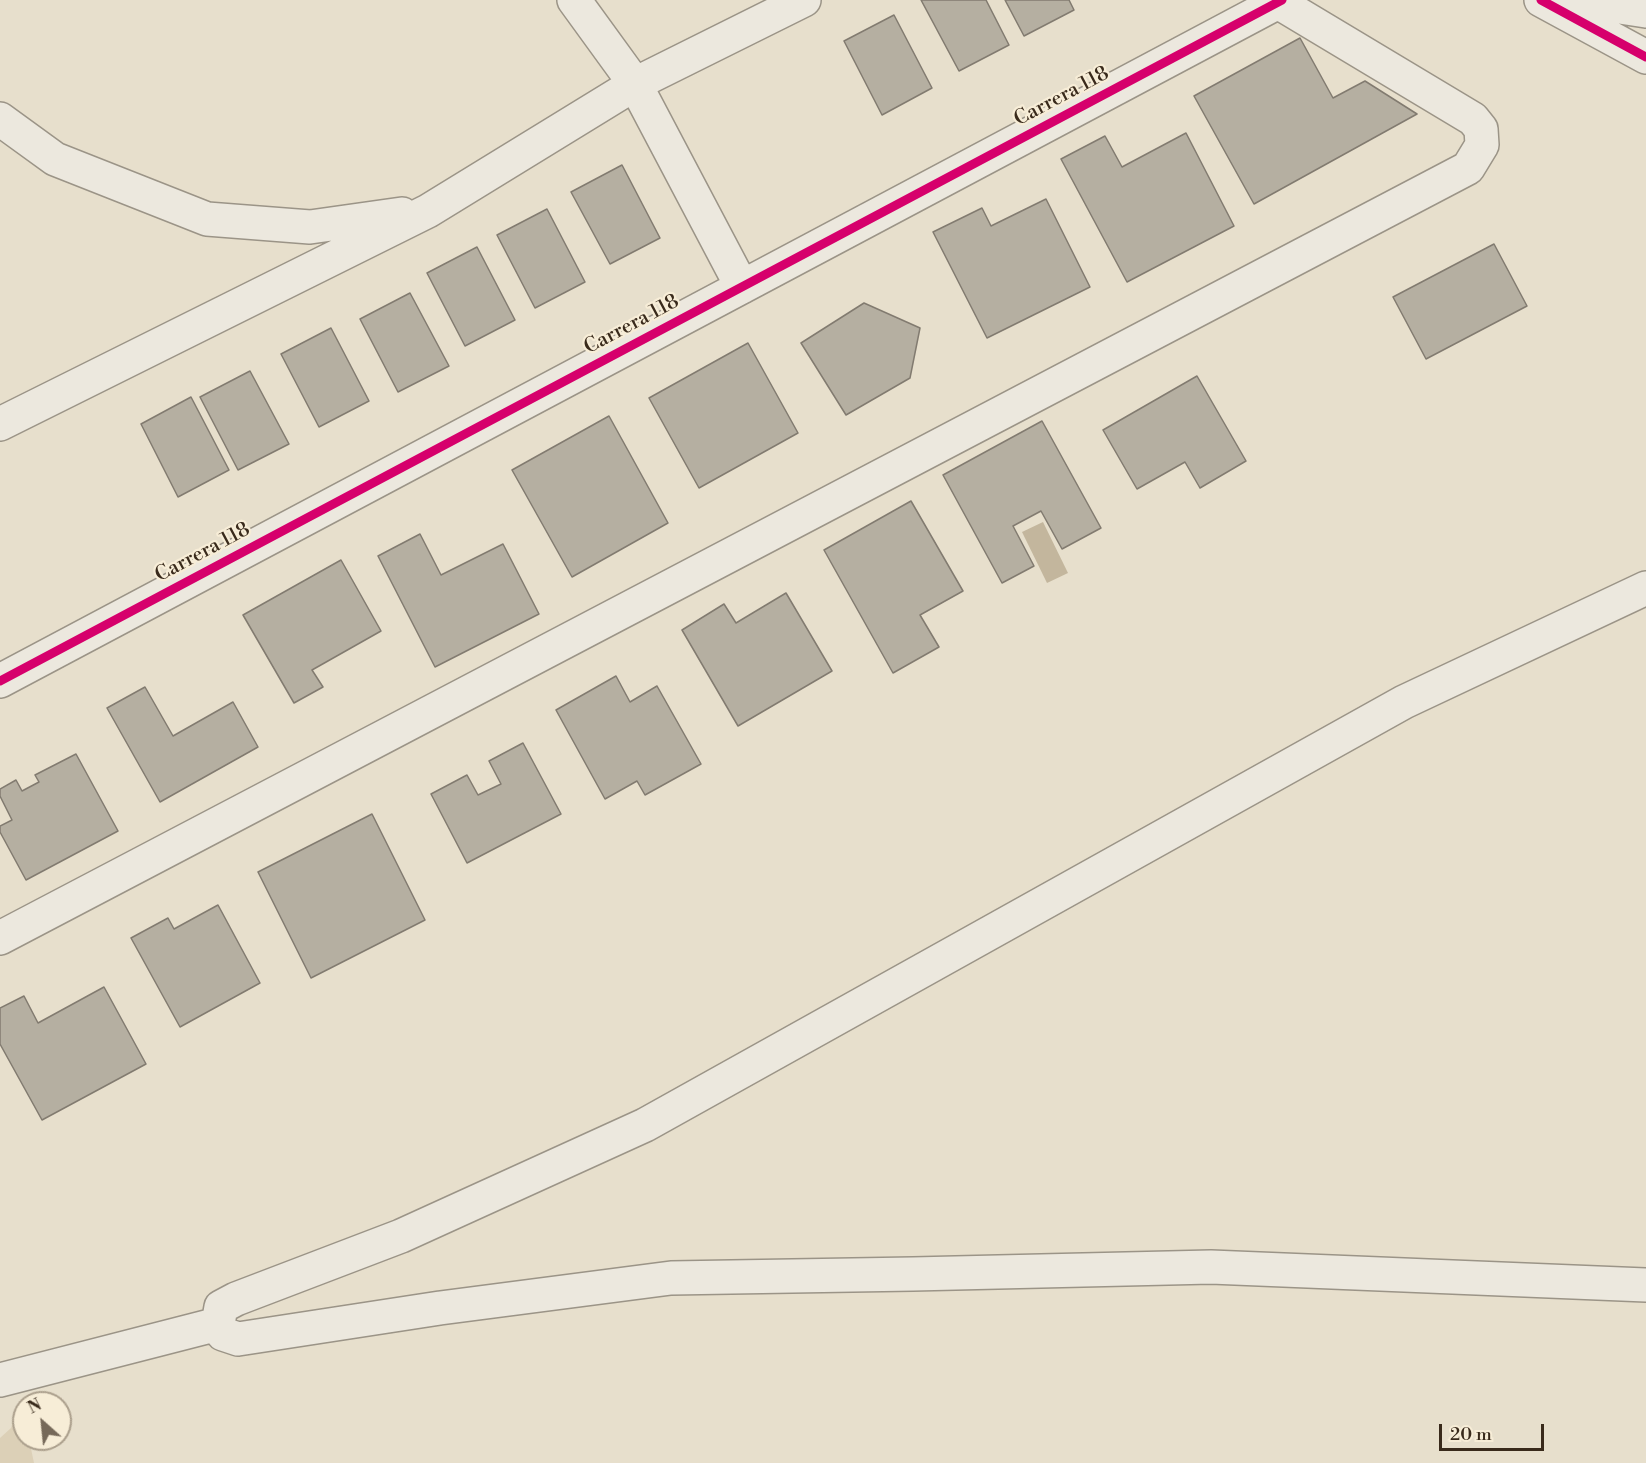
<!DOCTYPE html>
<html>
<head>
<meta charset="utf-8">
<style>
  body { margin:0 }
  #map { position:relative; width:1646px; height:1463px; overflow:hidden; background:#e7dfcc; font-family:"Libre Bodoni",serif }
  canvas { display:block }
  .north { position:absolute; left:12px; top:1391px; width:60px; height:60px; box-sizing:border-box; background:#f7edd7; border:2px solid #ab9f8c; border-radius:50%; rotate:333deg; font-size:16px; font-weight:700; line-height:24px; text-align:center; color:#392a1b }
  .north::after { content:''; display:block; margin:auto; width:21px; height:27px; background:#766959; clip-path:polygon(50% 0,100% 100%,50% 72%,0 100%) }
  .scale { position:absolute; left:1439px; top:1424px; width:105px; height:27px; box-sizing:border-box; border:3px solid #392a1b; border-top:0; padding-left:8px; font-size:18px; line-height:21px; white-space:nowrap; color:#392a1b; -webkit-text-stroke:4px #f7edd7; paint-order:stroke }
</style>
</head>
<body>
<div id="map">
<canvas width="1646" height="1463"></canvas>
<div class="north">N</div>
<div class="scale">20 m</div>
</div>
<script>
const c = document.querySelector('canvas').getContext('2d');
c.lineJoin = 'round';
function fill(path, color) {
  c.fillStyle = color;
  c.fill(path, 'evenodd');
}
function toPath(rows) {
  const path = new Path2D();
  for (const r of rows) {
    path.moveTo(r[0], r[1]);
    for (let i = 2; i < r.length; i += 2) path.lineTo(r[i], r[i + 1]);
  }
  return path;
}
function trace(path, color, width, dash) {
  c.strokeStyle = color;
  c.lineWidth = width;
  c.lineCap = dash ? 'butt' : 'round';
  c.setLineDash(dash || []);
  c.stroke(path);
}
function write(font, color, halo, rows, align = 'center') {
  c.font = font + ' "Libre Bodoni",serif';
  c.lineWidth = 4.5;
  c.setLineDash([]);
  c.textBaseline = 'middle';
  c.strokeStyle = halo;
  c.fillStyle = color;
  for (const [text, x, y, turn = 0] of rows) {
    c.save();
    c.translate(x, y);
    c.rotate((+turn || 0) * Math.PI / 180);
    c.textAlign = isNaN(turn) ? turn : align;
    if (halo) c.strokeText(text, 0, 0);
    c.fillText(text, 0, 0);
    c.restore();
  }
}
const green = toPath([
  [20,1404,24,1419,24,1439,29,1439,34,1463,0,1463,0,1438,11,1428]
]);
const water = toPath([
  [1043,522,1068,573,1047,583,1022,532]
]);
const building = toPath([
  [921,0,986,0,1009,45,959,71,921,0],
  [1005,0,1069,0,1074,10,1024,36,1005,0],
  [894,15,932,88,882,115,844,41,894,15],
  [1300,38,1333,98,1365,81,1417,114,1254,204,1194,96,1300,38],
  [1186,133,1234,226,1127,282,1061,159,1105,136,1122,167,1186,133],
  [622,165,660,238,610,264,571,192,622,165],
  [1046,199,1090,287,987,338,933,232,982,208,991,226,1046,199],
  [547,209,585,282,535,308,497,235,547,209],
  [1494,244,1527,306,1426,359,1393,297,1494,244],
  [477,247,515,320,465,346,427,273,477,247],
  [410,293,449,366,398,392,360,319,410,293],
  [864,303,920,328,910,378,846,415,801,343,864,303],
  [331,328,369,401,319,427,281,354,331,328],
  [748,343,798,433,699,488,649,398,748,343],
  [250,371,289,444,238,470,200,397,250,371],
  [1197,376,1246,461,1200,488,1185,462,1137,489,1103,430,1197,376],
  [191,397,229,470,178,497,141,424,191,397],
  [609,416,668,523,572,577,512,470,609,416],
  [1042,421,1101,528,1062,549,1041,511,1013,526,1034,566,1002,583,943,475,1042,421],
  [911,501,963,591,920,615,939,647,893,673,824,550,911,501],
  [420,534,441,575,503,544,539,614,435,667,378,556,420,534],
  [341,560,381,631,312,670,323,687,294,703,243,615,341,560],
  [786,593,832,671,738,726,682,630,724,604,736,623,786,593],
  [616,676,630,702,657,686,701,764,645,795,637,781,605,799,556,710,616,676],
  [145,687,173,736,233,702,258,747,160,802,107,708,145,687],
  [523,743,561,814,467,863,431,794,467,775,478,795,501,784,489,761,523,743],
  [76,754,118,831,26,880,0,832,0,826,12,820,0,796,0,789,16,780,22,791,39,782,35,775,76,754],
  [372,814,425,920,311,978,258,872,372,814],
  [218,905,260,983,180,1027,131,938,168,918,174,929,218,905],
  [104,987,146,1064,42,1120,0,1044,0,1008,24,996,38,1023,104,987]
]);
const minor = toPath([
  [574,0,635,84,742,287],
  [1541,0,1646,57],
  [1574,0,1646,11],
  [0,119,55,159,207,219,310,227,402,214],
  [0,424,428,211,635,84,804,0],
  [1646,588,1404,702,645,1125,401,1236,236,1299,221,1307,218,1324,223,1334,238,1339,440,1308,671,1278,913,1274,1211,1267,1646,1285],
  [0,681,1282,0],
  [0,938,1468,168,1482,145,1481,129,1473,119,1278,2],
  [0,1380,218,1324]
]);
const cycleway = toPath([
  [1541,0,1646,57],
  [0,681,1282,0]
]);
const streetNames = [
  ["Carrera 118",1062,97,-28],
  ["Carrera 118",632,325,-28],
  ["Carrera 118",203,553,-28]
];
fill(green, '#dcd0b7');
fill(water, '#c3b69d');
fill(building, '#b5afa1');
trace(building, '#827b70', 1.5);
trace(minor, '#9b9487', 36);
trace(minor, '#ece8de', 33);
trace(cycleway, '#d6006c', 9);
write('20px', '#392a1b', '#f7edd7', streetNames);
</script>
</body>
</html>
